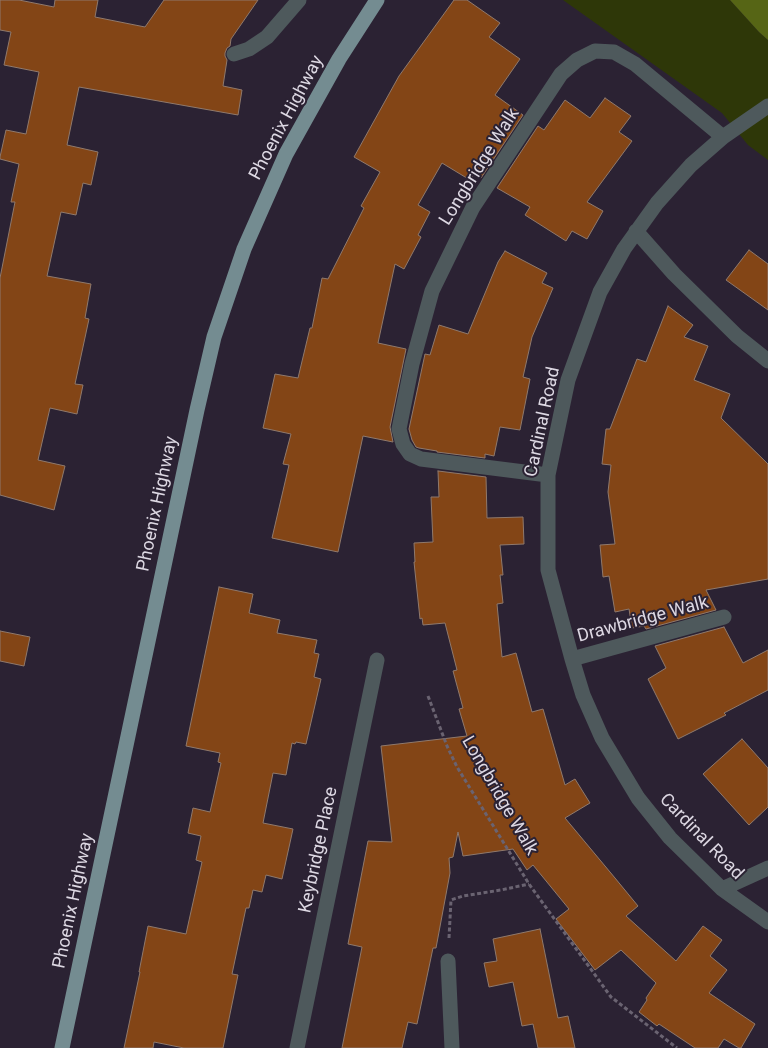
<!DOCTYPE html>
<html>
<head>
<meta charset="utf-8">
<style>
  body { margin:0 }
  canvas { display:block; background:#2b2233 }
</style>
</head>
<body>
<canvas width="768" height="1048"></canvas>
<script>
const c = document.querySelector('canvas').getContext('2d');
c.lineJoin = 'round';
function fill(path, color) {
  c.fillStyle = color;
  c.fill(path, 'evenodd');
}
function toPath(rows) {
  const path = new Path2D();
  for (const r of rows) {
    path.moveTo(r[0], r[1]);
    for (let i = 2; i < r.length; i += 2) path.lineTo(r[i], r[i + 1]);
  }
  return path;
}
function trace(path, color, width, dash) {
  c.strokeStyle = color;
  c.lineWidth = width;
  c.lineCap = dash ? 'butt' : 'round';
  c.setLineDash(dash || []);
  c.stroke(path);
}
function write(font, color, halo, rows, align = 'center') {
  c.font = font + ' Roboto,sans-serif';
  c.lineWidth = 4;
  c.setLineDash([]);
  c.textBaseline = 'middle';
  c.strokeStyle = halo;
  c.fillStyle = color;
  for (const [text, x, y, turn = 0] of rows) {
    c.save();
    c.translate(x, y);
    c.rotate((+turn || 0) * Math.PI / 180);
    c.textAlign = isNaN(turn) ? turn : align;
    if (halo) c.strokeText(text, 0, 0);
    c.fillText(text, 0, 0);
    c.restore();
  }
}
const green = toPath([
  [563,0,730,0,759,32,768,40,768,160,748,145,722,113]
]);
const forest = toPath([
  [730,0,768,0,768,40,759,32]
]);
const building = toPath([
  [0,0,19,0,54,7,55,0,98,0,95,17,145,27,164,0,258,0,231,39,230,46,227,48,225,53,225,56,227,60,223,86,242,90,238,115,79,87,67,145,98,152,91,185,83,183,76,215,61,212,47,276,91,284,85,318,89,319,75,384,83,385,77,414,50,408,38,460,65,466,54,510,0,495,0,278,15,202,11,202,19,164,0,159,0,157,6,130,26,134,39,72,4,65,11,32,0,30,0,0],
  [454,0,467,0,500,23,489,37,520,59,495,95,523,115,481,178,474,174,470,180,442,163,418,205,430,212,418,235,421,237,404,269,395,264,378,343,406,349,390,427,393,442,363,436,338,552,272,538,289,465,283,464,291,434,263,428,275,374,298,378,310,328,312,328,322,278,328,279,364,208,361,206,380,172,354,157,399,76,454,0],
  [605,98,631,116,619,132,632,141,587,202,603,211,587,239,572,231,566,241,525,215,530,207,497,188,538,126,544,130,565,100,590,118,605,98],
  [749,250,768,264,768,310,726,280,749,250],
  [505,251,547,273,542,283,553,288,532,337,523,377,530,379,520,430,500,427,494,456,485,454,485,458,437,452,437,451,419,448,416,447,412,440,409,429,425,354,430,355,439,325,468,334,498,262,505,251],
  [668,306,693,325,684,337,708,346,694,380,730,394,721,418,768,464,768,579,706,590,716,610,646,629,644,626,632,628,629,609,615,612,609,576,603,577,600,545,615,544,608,492,611,465,602,464,606,429,610,429,637,359,646,362,668,306],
  [438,471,486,477,487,518,523,517,524,544,500,545,503,575,500,575,503,603,497,604,502,657,516,653,532,712,543,709,565,785,575,779,590,803,565,818,615,878,638,906,626,916,676,961,703,926,722,940,710,956,727,970,709,993,755,1024,741,1048,739,1048,724,1039,718,1048,695,1048,659,1024,657,1026,639,1012,647,1000,646,998,656,983,621,950,595,970,556,919,569,909,533,865,527,870,513,849,463,856,458,832,453,857,449,858,450,873,436,948,433,948,417,1024,408,1022,402,1048,342,1048,362,947,348,944,368,841,392,842,381,746,467,736,459,709,463,708,453,671,457,670,445,623,423,625,422,618,420,619,414,562,415,562,414,543,433,542,431,497,439,497,438,471],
  [219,587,253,594,249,613,280,620,277,633,317,640,314,653,319,654,314,677,321,679,306,744,296,742,295,744,292,743,286,775,273,773,263,823,293,829,282,879,266,875,262,892,253,890,249,908,246,908,232,974,238,975,223,1048,184,1048,154,1042,153,1048,124,1048,140,972,139,972,148,926,186,934,202,862,196,860,201,836,188,833,193,808,210,812,221,763,218,762,220,753,186,746,219,587],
  [724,627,743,663,768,650,768,690,724,713,726,715,678,739,648,679,666,668,655,646,724,627],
  [0,631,30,637,24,666,0,661,0,631],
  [742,739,768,768,768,807,749,825,703,774,742,739],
  [540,929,558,1018,568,1016,575,1048,538,1048,533,1024,522,1026,513,982,489,987,484,963,497,961,493,939,540,929]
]);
const path = toPath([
  [428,696,447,746,457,767,529,884,611,997,677,1048],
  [449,938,451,900,463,896,501,890,529,884]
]);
const minor = toPath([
  [234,54,249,49,267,37,299,0],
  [768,106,723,137,691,165,657,203,624,249,600,292,568,380,548,475,548,570,572,659,583,695,602,738,638,798,670,838,722,889,768,922],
  [636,231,674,274,737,336,768,361],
  [548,475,421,459,410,454,403,444,399,429,412,364,432,291,473,207,561,74,577,60,595,51,614,52,635,64,723,137],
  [572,659,724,617],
  [722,889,768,868],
  [448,961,452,1048],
  [297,1048,377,660]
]);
const major = toPath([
  [62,1048,197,410,214,337,244,249,286,154,339,59,377,0]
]);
const streetNames = [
  ["Phoenix Highway",287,118,-62],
  ["Longbridge Walk",480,167,-58],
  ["Cardinal Road",543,422,-78],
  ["Phoenix Highway",158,504,-78],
  ["Drawbridge Walk",643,620,-15],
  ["Longbridge Walk",499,796,60],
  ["Cardinal Road",701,837,46],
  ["Keybridge Place",319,850,-78],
  ["Phoenix Highway",74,901,-78]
];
fill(green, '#2e3708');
fill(forest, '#566515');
fill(building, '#834516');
trace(building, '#8f796c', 1);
trace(path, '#6a6371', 3, [4, 2.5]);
trace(minor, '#4e595c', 15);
trace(major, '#748c91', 15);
write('18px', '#ddd8e3', '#2b2233', streetNames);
</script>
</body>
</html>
